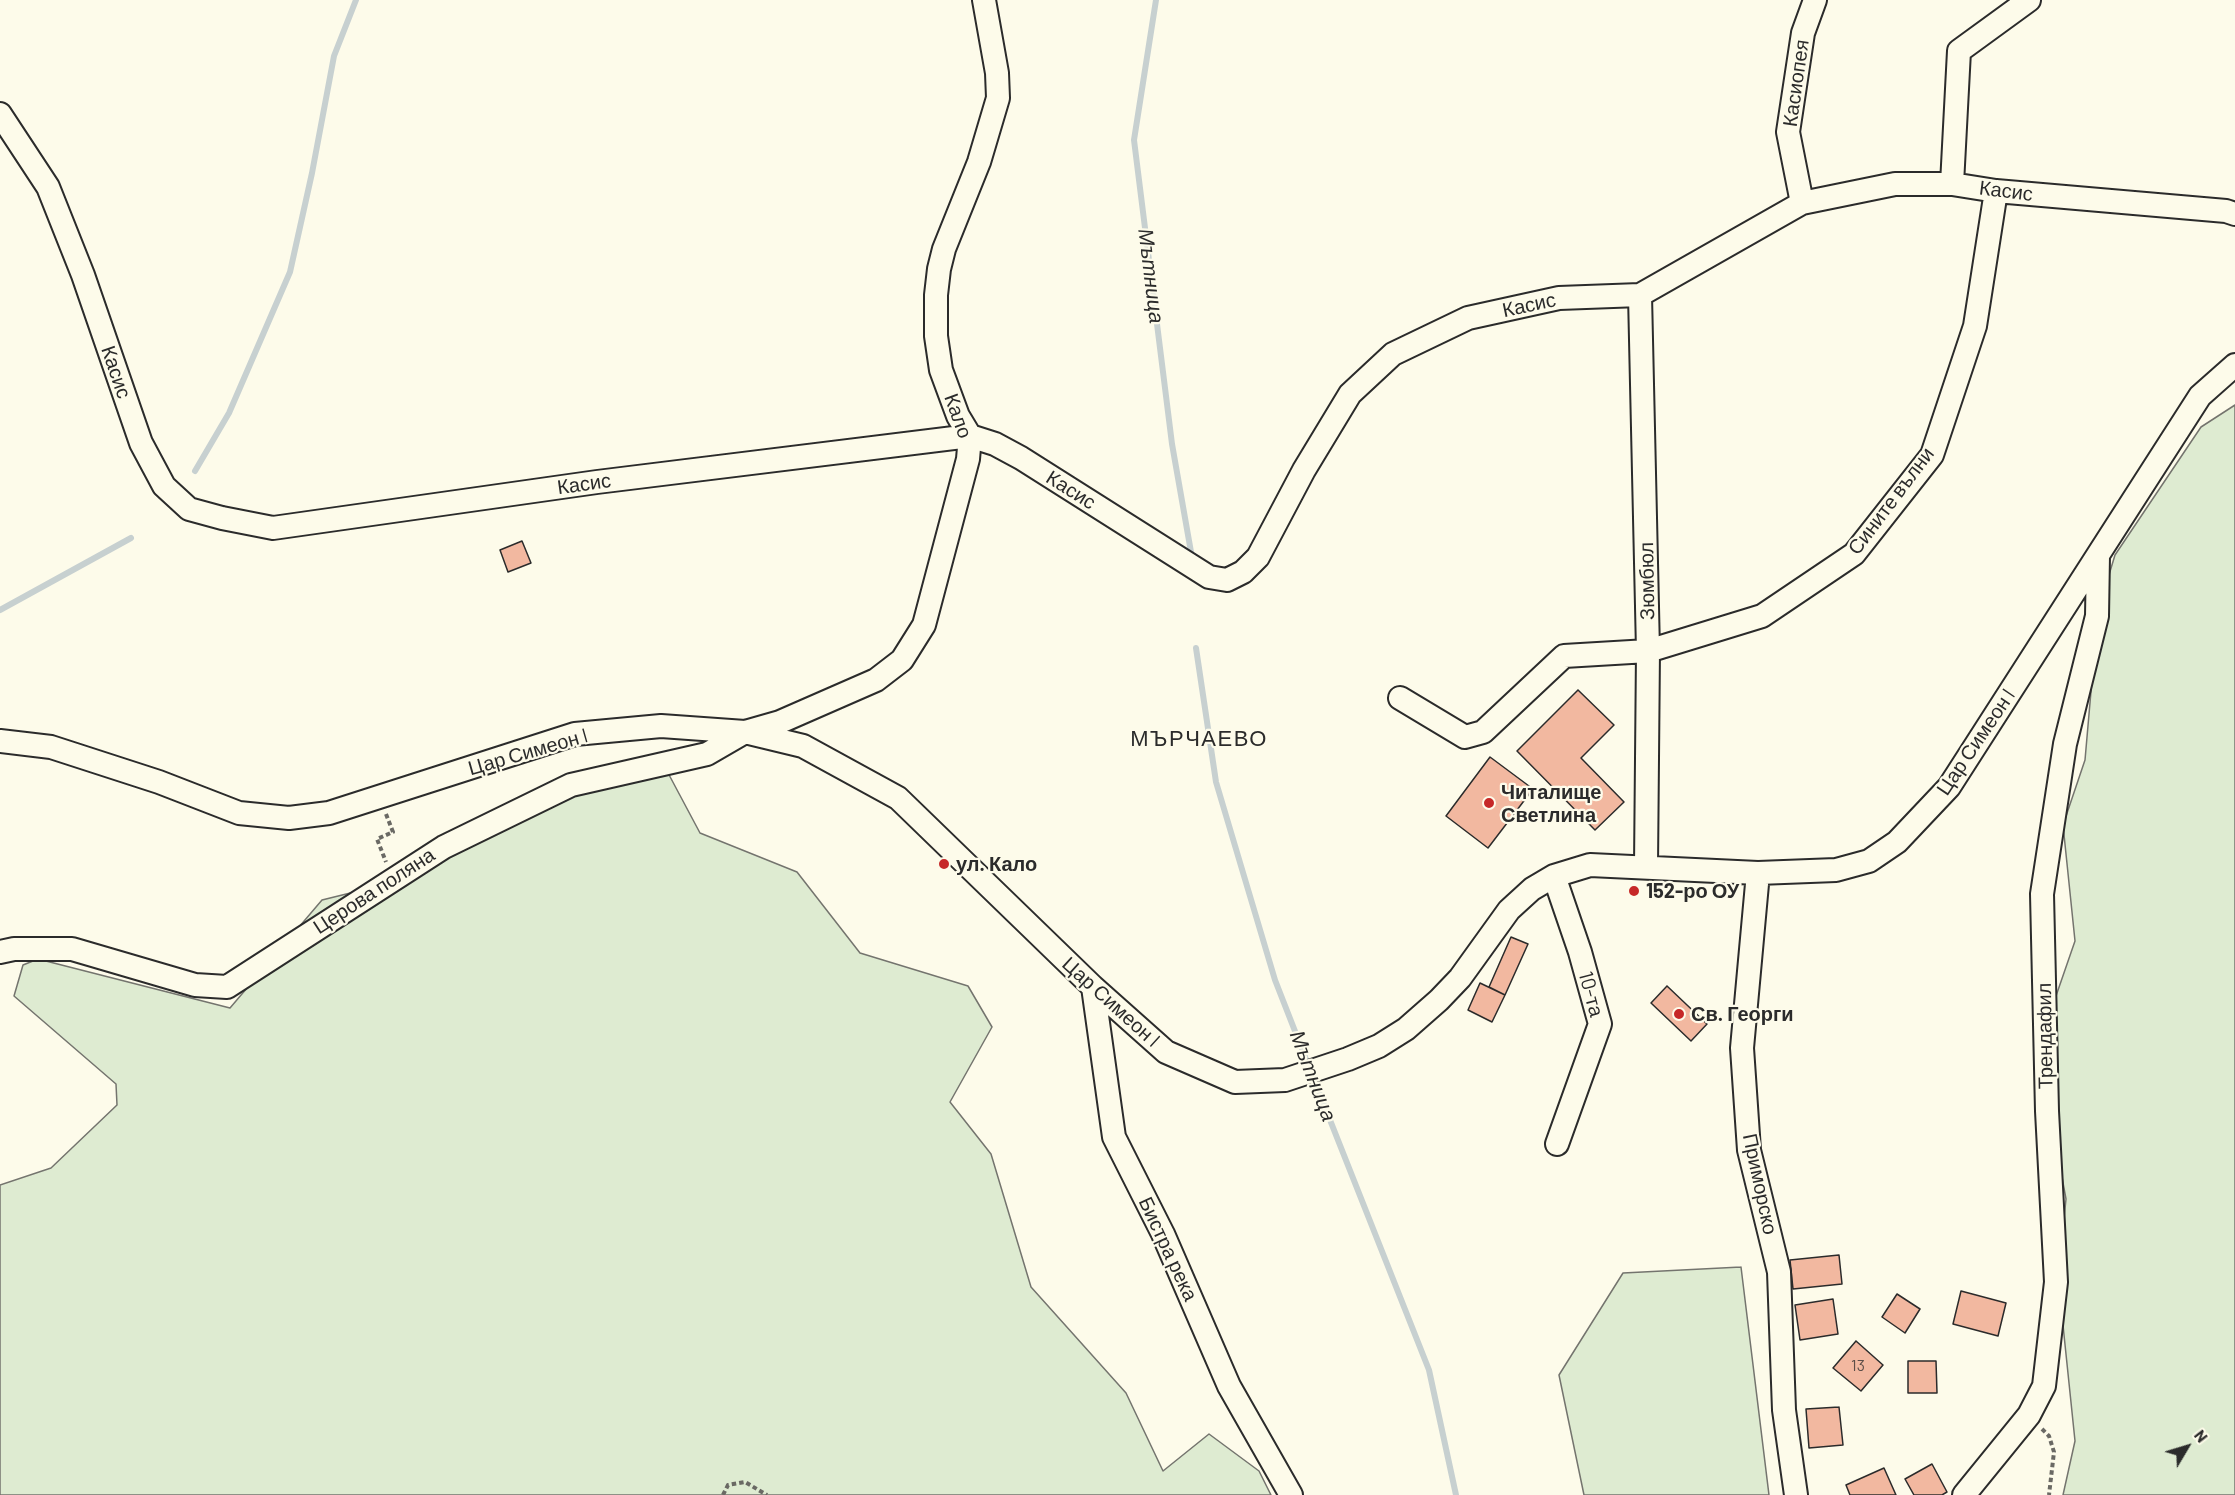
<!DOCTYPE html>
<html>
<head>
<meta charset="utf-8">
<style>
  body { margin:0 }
  #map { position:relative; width:2235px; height:1495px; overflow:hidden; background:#fdfbea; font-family:Barlow,sans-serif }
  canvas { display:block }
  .north { position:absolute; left:2157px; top:1417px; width:60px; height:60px; -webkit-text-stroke:4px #fdfbea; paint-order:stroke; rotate:52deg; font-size:16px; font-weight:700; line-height:24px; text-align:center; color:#2b2b2b }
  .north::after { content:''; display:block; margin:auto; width:21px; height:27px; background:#2b2b2b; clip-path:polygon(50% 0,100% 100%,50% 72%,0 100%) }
</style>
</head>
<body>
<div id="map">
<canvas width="2235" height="1495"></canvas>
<div class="north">N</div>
</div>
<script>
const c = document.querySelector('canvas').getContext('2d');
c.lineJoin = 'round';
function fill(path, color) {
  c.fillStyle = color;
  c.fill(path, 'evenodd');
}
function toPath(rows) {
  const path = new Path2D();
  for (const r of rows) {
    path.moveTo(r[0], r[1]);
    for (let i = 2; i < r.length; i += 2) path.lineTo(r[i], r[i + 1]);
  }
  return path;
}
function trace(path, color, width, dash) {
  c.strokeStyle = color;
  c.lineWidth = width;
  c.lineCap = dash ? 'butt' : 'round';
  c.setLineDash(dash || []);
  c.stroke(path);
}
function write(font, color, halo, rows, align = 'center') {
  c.font = font + ' Barlow,sans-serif';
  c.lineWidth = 4.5;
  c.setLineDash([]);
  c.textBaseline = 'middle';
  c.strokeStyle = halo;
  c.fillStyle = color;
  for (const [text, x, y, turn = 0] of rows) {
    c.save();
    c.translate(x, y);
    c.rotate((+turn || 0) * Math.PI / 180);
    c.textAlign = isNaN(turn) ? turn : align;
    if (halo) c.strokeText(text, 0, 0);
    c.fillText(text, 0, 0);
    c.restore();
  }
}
const green = toPath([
  [2235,405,2235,1495,2063,1495,2075,1441,2058,1277,2066,1199,2038,1048,2075,941,2063,825,2085,760,2098,611,2115,555,2201,427,2235,405],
  [659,756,700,833,797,872,860,953,968,986,992,1027,950,1102,991,1154,1031,1287,1126,1393,1163,1471,1209,1434,1259,1471,1271,1495,0,1495,0,1185,51,1168,117,1105,116,1084,14,996,23,965,38,959,230,1008,322,900,419,876,502,820,659,756],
  [1741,1267,1769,1495,1584,1495,1559,1375,1623,1273,1741,1267]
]);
const stream = toPath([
  [1156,0,1134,140,1172,444,1191,552],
  [195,471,229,413,290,272,312,173,334,56,356,0],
  [0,610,131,538],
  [1196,648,1216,782,1275,980,1309,1067],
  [1313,1077,1429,1370,1456,1495]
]);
const building = toPath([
  [522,541,531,563,508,572,500,550,522,541],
  [1578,690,1614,725,1581,758,1624,802,1595,830,1517,751,1578,690],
  [1490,757,1533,789,1488,848,1446,816,1490,757],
  [1511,937,1528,944,1505,995,1489,987,1511,937],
  [1480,983,1505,995,1492,1022,1468,1010,1480,983],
  [1667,986,1707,1024,1691,1041,1651,1003,1667,986],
  [1839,1255,1842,1284,1793,1289,1790,1260,1839,1255],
  [1961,1291,2006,1303,1998,1336,1953,1324,1961,1291],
  [1897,1294,1920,1309,1905,1333,1882,1317,1897,1294],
  [1833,1299,1838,1334,1800,1340,1795,1305,1833,1299],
  [1856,1341,1883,1365,1861,1391,1833,1368,1856,1341],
  [1908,1361,1936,1361,1937,1393,1908,1393,1908,1361],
  [1839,1407,1843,1445,1809,1448,1806,1409,1839,1407],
  [1932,1464,1947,1492,1942,1495,1914,1495,1905,1479,1932,1464],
  [1884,1468,1896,1495,1850,1495,1846,1485,1884,1468]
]);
const path = toPath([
  [386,814,393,832,377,839,386,862],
  [2042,1429,2049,1436,2054,1452,2049,1495],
  [723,1495,728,1485,745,1482,767,1495]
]);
const minor = toPath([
  [0,114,48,187,83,275,141,443,164,486,189,509,222,518,273,528,597,482,970,436,995,444,1021,458,1209,577,1227,580,1243,572,1258,557,1304,470,1350,394,1393,354,1468,318,1559,298,1640,295,1802,203,1895,184,1952,184,1996,191,2226,211,2235,214],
  [1952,184,1959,51,2029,0],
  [1802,203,1788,132,1803,33,1815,0],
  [1640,295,1648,651,1646,866],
  [1400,698,1465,737,1483,732,1564,656,1648,651,1762,616,1854,554,1932,455,1975,326,1996,191],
  [0,741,51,747,159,782,239,813,289,818,329,813,575,734,661,726,745,732,803,746,898,798,1093,987,1166,1052,1235,1082,1285,1080,1348,1059,1379,1046,1406,1029,1439,1000,1460,978,1509,910,1532,889,1554,876,1590,865,1758,873,1836,870,1869,861,1897,842,1949,787,2200,396,2235,365],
  [1758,873,1742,1048,1749,1150,1779,1272,1784,1410,1796,1495],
  [1554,876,1580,952,1600,1024,1557,1144],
  [0,952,14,949,72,949,195,985,227,987,444,847,571,785,707,754,745,732,780,722,876,680,902,660,924,625,968,459,970,436,958,416,941,370,936,336,936,295,939,269,944,249,979,162,998,98,997,73,984,0],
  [1093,987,1114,1137,1163,1234,1229,1386,1291,1495],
  [1964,1495,2029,1415,2044,1386,2056,1282,2047,1111,2042,894,2065,744,2097,616,2098,556]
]);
const markers = [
  [1489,803,6,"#c62828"],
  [944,864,6,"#c62828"],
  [1634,891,6,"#c62828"],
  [1679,1014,6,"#c62828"]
];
const numberNames = [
  ["13",1858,1366]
];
const streetNames = [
  ["Касиопея",1796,83,-82],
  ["Касис",2006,191,7],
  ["Касис",1529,305,-12],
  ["Касис",116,372,71],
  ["Кало",958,416,70],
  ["Касис",584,484,-8],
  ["Касис",1071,490,32],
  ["Сините вълни",1891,501,-53],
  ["Зюмбюл",1647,581,-91],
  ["Цар Симеон I",1976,742,-56],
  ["Цар Симеон I",528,752,-16],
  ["Церова поляна",374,891,-33],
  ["10-та",1591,994,75],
  ["Цар Симеон I",1111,1002,42],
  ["Трендафил",2045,1036,-91],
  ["Приморско",1760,1184,78],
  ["Бистра река",1168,1249,65]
];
const poiNames = [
  ["Читалище",1501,792],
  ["Светлина",1501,815],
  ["ул. Кало",956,864],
  ["152-ро ОУ",1646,891],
  ["Св. Георги",1691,1014]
];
const waterNames = [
  ["Мътница",1151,276,83],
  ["Мътница",1313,1076,69]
];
const quarterNames = [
  ["МЪРЧАЕВО",1199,739]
];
fill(green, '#deebd1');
trace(green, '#74746e', 1.5);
trace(stream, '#c7d0d0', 6);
fill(building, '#f2b8a0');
trace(building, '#2b2b2b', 1.5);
trace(minor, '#2b2b2b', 26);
trace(path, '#6a6964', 4, [4.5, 3]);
trace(minor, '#fdfbea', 22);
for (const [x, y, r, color] of markers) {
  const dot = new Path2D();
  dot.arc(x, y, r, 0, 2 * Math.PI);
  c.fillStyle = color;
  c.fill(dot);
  trace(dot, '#fdfbea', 2);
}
write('16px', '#5d4e48', null, numberNames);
write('20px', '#2b2b2b', '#fdfbea', streetNames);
write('bold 20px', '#2b2b2b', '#fdfbea', poiNames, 'left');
write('italic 21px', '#2b2b2b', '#fdfbea', waterNames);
c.letterSpacing = '1.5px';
write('22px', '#2b2b2b', '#fdfbea', quarterNames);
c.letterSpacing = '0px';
</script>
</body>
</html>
